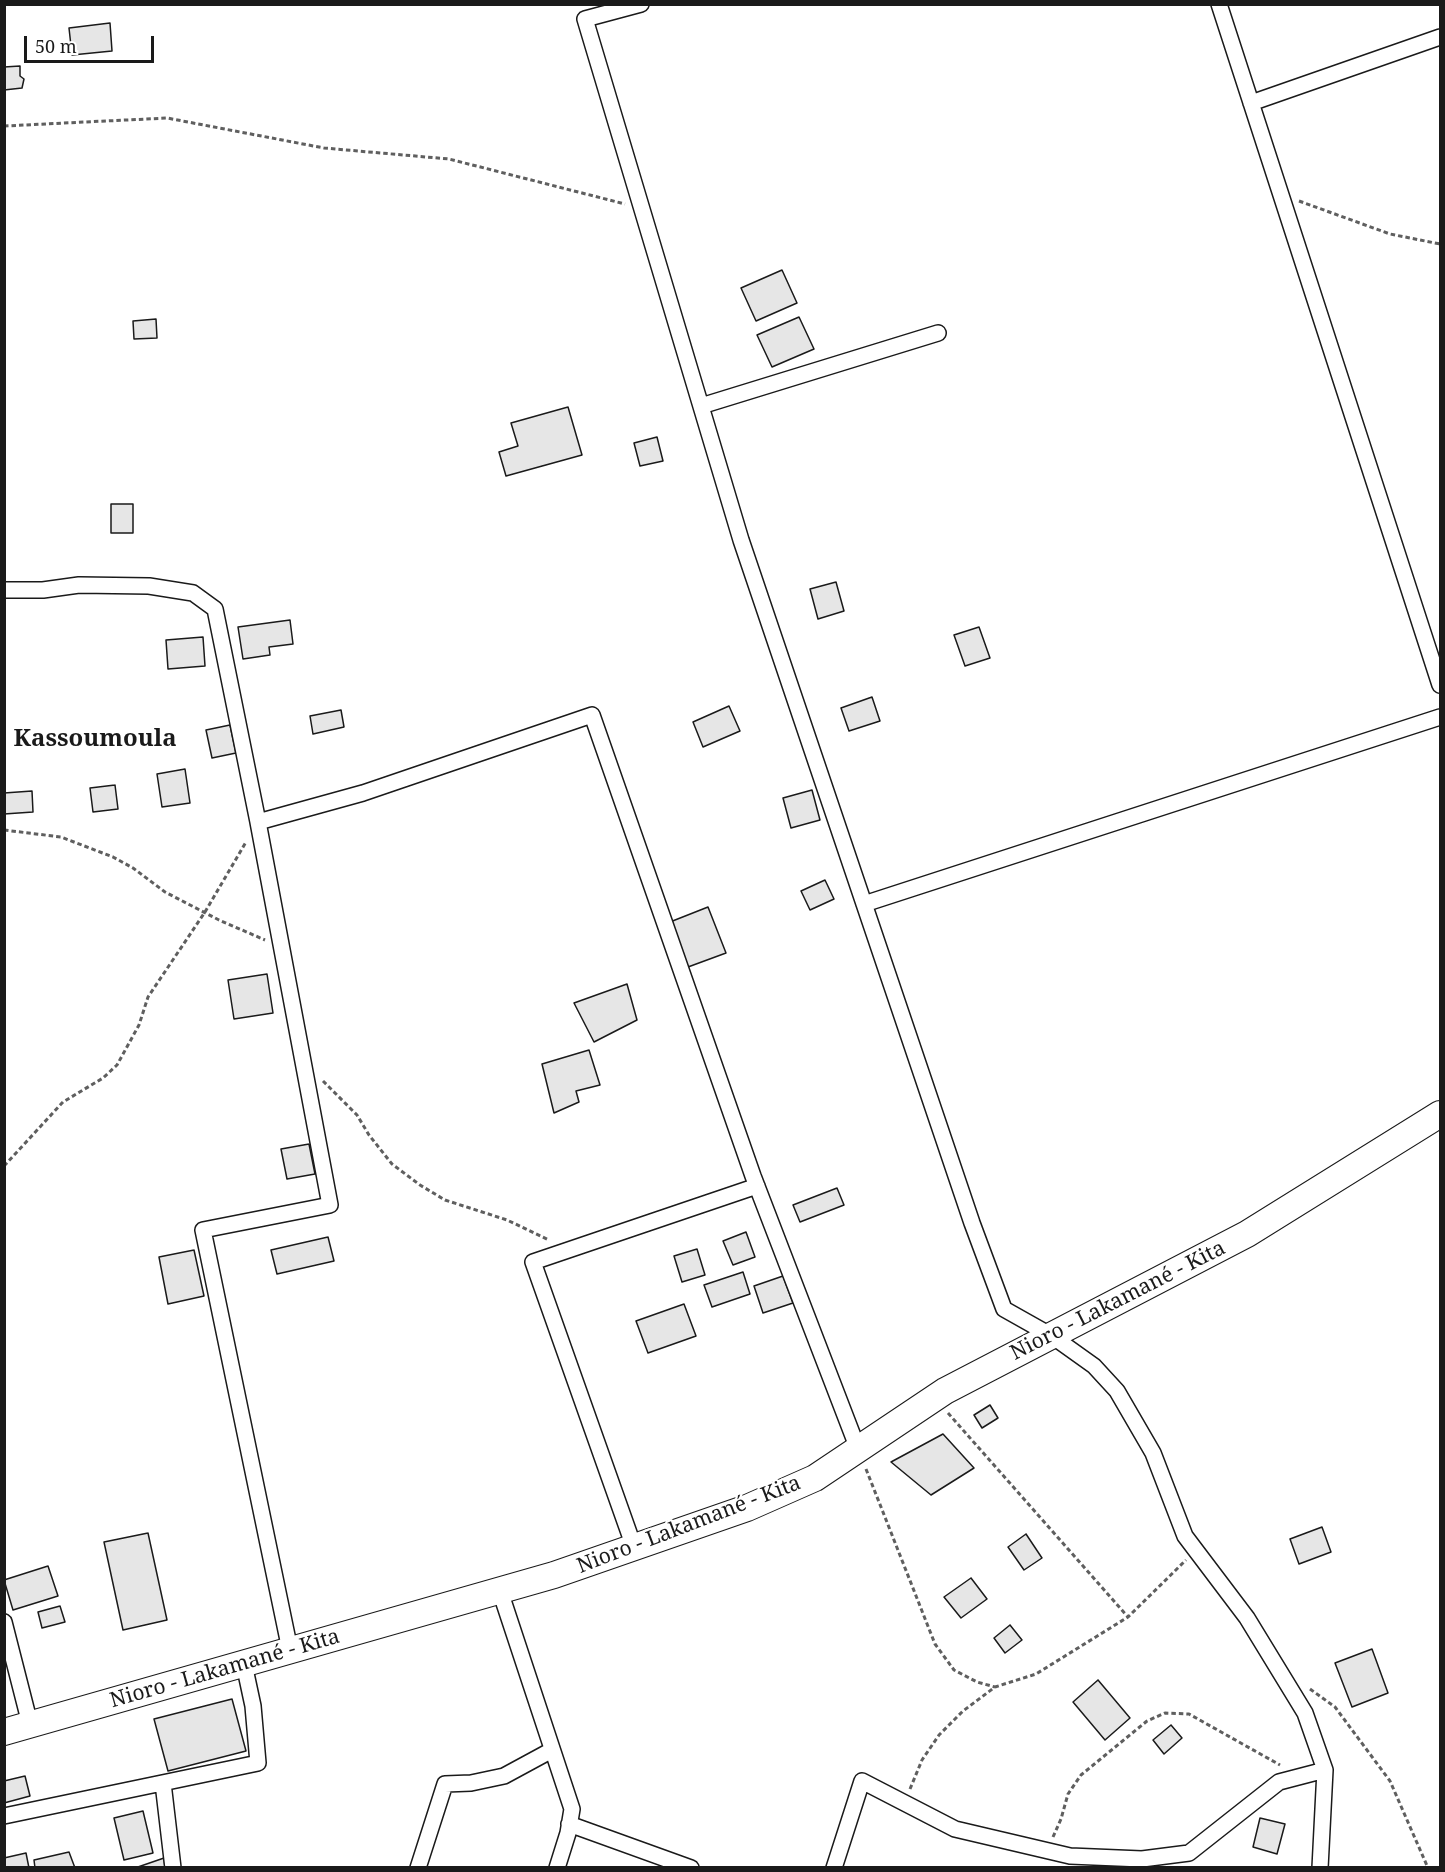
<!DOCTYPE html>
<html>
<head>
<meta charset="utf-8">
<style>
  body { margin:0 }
  #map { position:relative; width:1445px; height:1872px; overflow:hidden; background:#fff; font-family:"Noto Serif",serif }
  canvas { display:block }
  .frame { position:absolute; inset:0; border:6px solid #1a1a1a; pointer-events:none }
  .scale { position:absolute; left:24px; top:36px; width:130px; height:27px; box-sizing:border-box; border:3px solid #1a1a1a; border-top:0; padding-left:8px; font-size:18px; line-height:21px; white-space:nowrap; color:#1a1a1a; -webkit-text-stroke:4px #fff; paint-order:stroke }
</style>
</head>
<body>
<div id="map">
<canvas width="1445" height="1872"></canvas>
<div class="frame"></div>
<div class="scale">50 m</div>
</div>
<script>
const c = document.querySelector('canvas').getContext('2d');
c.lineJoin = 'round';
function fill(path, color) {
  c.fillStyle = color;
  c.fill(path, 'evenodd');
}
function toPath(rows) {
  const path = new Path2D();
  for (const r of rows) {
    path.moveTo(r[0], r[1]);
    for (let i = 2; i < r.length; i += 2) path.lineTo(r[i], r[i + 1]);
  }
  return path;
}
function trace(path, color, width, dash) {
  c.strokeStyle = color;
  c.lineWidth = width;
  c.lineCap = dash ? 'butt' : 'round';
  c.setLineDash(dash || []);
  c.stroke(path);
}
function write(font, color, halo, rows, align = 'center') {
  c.font = font + ' "Noto Serif",serif';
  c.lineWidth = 4.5;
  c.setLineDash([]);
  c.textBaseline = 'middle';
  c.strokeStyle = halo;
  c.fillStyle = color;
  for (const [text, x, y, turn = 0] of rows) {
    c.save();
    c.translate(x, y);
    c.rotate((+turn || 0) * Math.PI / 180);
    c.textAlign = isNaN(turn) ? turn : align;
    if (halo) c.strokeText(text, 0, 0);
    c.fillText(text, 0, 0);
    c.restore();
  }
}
const building = toPath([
  [110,23,112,51,72,55,69,28,110,23],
  [20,66,20,76,24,79,22,88,4,90,4,67,20,66],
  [782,270,797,303,756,321,741,288,782,270],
  [799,317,814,349,772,367,757,335,799,317],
  [156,319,157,338,134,339,133,321,156,319],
  [568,407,582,455,506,476,499,452,518,446,511,423,568,407],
  [657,437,663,461,640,466,634,443,657,437],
  [111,504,133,504,133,533,111,533,111,504],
  [836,582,844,611,818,619,810,589,836,582],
  [290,620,293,644,269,647,270,655,243,659,238,627,290,620],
  [979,627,990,658,965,666,954,635,979,627],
  [203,637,205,666,168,669,166,640,203,637],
  [872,697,880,721,849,731,841,708,872,697],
  [729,706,740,731,703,747,693,722,729,706],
  [341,710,344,727,313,734,310,716,341,710],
  [230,725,236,753,212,758,206,730,230,725],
  [185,769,190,803,162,807,157,774,185,769],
  [115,785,118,809,93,812,90,788,115,785],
  [812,790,820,820,791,828,783,798,812,790],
  [32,791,33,812,4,814,4,793,32,791],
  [825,880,834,899,810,910,801,891,825,880],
  [708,907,726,953,688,967,670,922,708,907],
  [267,974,273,1013,234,1019,228,980,267,974],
  [627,984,637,1020,594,1042,574,1003,627,984],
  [589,1050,600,1085,576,1091,579,1102,554,1113,542,1064,589,1050],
  [309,1144,315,1174,287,1179,281,1149,309,1144],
  [837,1188,844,1205,800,1222,793,1205,837,1188],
  [746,1232,755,1257,733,1265,723,1241,746,1232],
  [328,1237,334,1261,277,1274,271,1250,328,1237],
  [697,1249,705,1275,682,1282,674,1256,697,1249],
  [194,1250,204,1296,168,1304,159,1257,194,1250],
  [743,1272,750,1294,712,1307,704,1285,743,1272],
  [783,1276,793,1303,763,1313,754,1286,783,1276],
  [684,1304,696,1336,648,1353,636,1321,684,1304],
  [990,1405,998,1418,982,1428,974,1415,990,1405],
  [943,1434,974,1468,931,1495,891,1462,943,1434],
  [1322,1527,1331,1552,1299,1564,1290,1539,1322,1527],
  [148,1533,167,1620,123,1630,104,1542,148,1533],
  [1026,1534,1042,1558,1024,1570,1008,1547,1026,1534],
  [48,1566,58,1596,13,1610,4,1580,48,1566],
  [971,1578,987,1599,961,1618,944,1597,971,1578],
  [60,1606,65,1622,42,1628,38,1612,60,1606],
  [1010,1625,1022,1640,1005,1653,994,1638,1010,1625],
  [1372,1649,1388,1693,1352,1707,1335,1663,1372,1649],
  [1098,1680,1130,1718,1105,1740,1073,1702,1098,1680],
  [232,1699,246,1751,168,1771,154,1719,232,1699],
  [1171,1725,1182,1738,1164,1754,1153,1740,1171,1725],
  [25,1776,30,1796,4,1803,4,1781,25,1776],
  [143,1811,153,1853,124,1860,114,1818,143,1811],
  [1260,1818,1285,1824,1277,1854,1253,1847,1260,1818],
  [69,1852,75,1868,35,1868,34,1860,69,1852],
  [26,1853,29,1868,4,1868,4,1858,26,1853],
  [164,1858,165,1868,135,1868,164,1858]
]);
const path = toPath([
  [4,126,167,118,324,148,449,159,625,204],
  [1299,201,1390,234,1440,244],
  [4,830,61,837,113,857,133,868,165,892,219,920,265,940],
  [323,1081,357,1115,369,1135,392,1164,420,1185,445,1200,507,1220,549,1240],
  [4,1166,63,1102,103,1078,117,1065,139,1025,148,997,205,912,246,842],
  [948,1413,1128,1617],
  [866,1469,935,1644,954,1670,977,1682,995,1687],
  [1310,1689,1335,1707,1390,1781,1428,1868],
  [910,1789,922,1760,939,1735,963,1711,995,1687,1036,1674,1128,1617,1186,1560],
  [1053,1837,1061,1819,1068,1794,1081,1775,1147,1721,1165,1713,1189,1714,1280,1765]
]);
const minor = toPath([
  [641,4,585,19,741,540,972,1223,1004,1309,1052,1336,1094,1366,1117,1391,1153,1453,1185,1536,1247,1618,1305,1713,1325,1770,1320,1868],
  [1219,4,1440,685],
  [1251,103,1440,37],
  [701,406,938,333],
  [4,590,43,590,79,585,149,586,193,593,215,609,258,822],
  [864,904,1440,717],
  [634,1547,533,1262,757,1186],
  [500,1591,572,1809,568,1833,557,1868],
  [4,1622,30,1724],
  [290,1650,203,1230,330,1205,258,822,363,793,592,715,753,1176,858,1449],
  [163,1783,173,1868],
  [4,1816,258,1763,253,1706,244,1664],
  [569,1824,691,1868],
  [418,1868,445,1784,471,1783,504,1776,552,1750],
  [834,1868,862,1781,955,1829,1070,1856,1142,1859,1189,1853,1279,1782,1325,1770]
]);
const primary = toPath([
  [4,1732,554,1575,747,1508,815,1478,945,1391,1247,1234,1440,1114]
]);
const streetNames = [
  ["Nioro - Lakamané - Kita",1118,1301,-27],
  ["Nioro - Lakamané - Kita",689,1525,-21],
  ["Nioro - Lakamané - Kita",225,1669,-16]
];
const quarterNames = [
  ["Kassoumoula",95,739]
];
fill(building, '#e6e6e6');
trace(building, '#1a1a1a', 1.5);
trace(minor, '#1a1a1a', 18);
trace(primary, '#1a1a1a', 28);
trace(path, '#5f5f5f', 3, [4.5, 3]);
trace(minor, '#fff', 15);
trace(primary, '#fff', 26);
write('21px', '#1a1a1a', '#fff', streetNames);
write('bold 24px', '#1a1a1a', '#fff', quarterNames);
</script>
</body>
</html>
